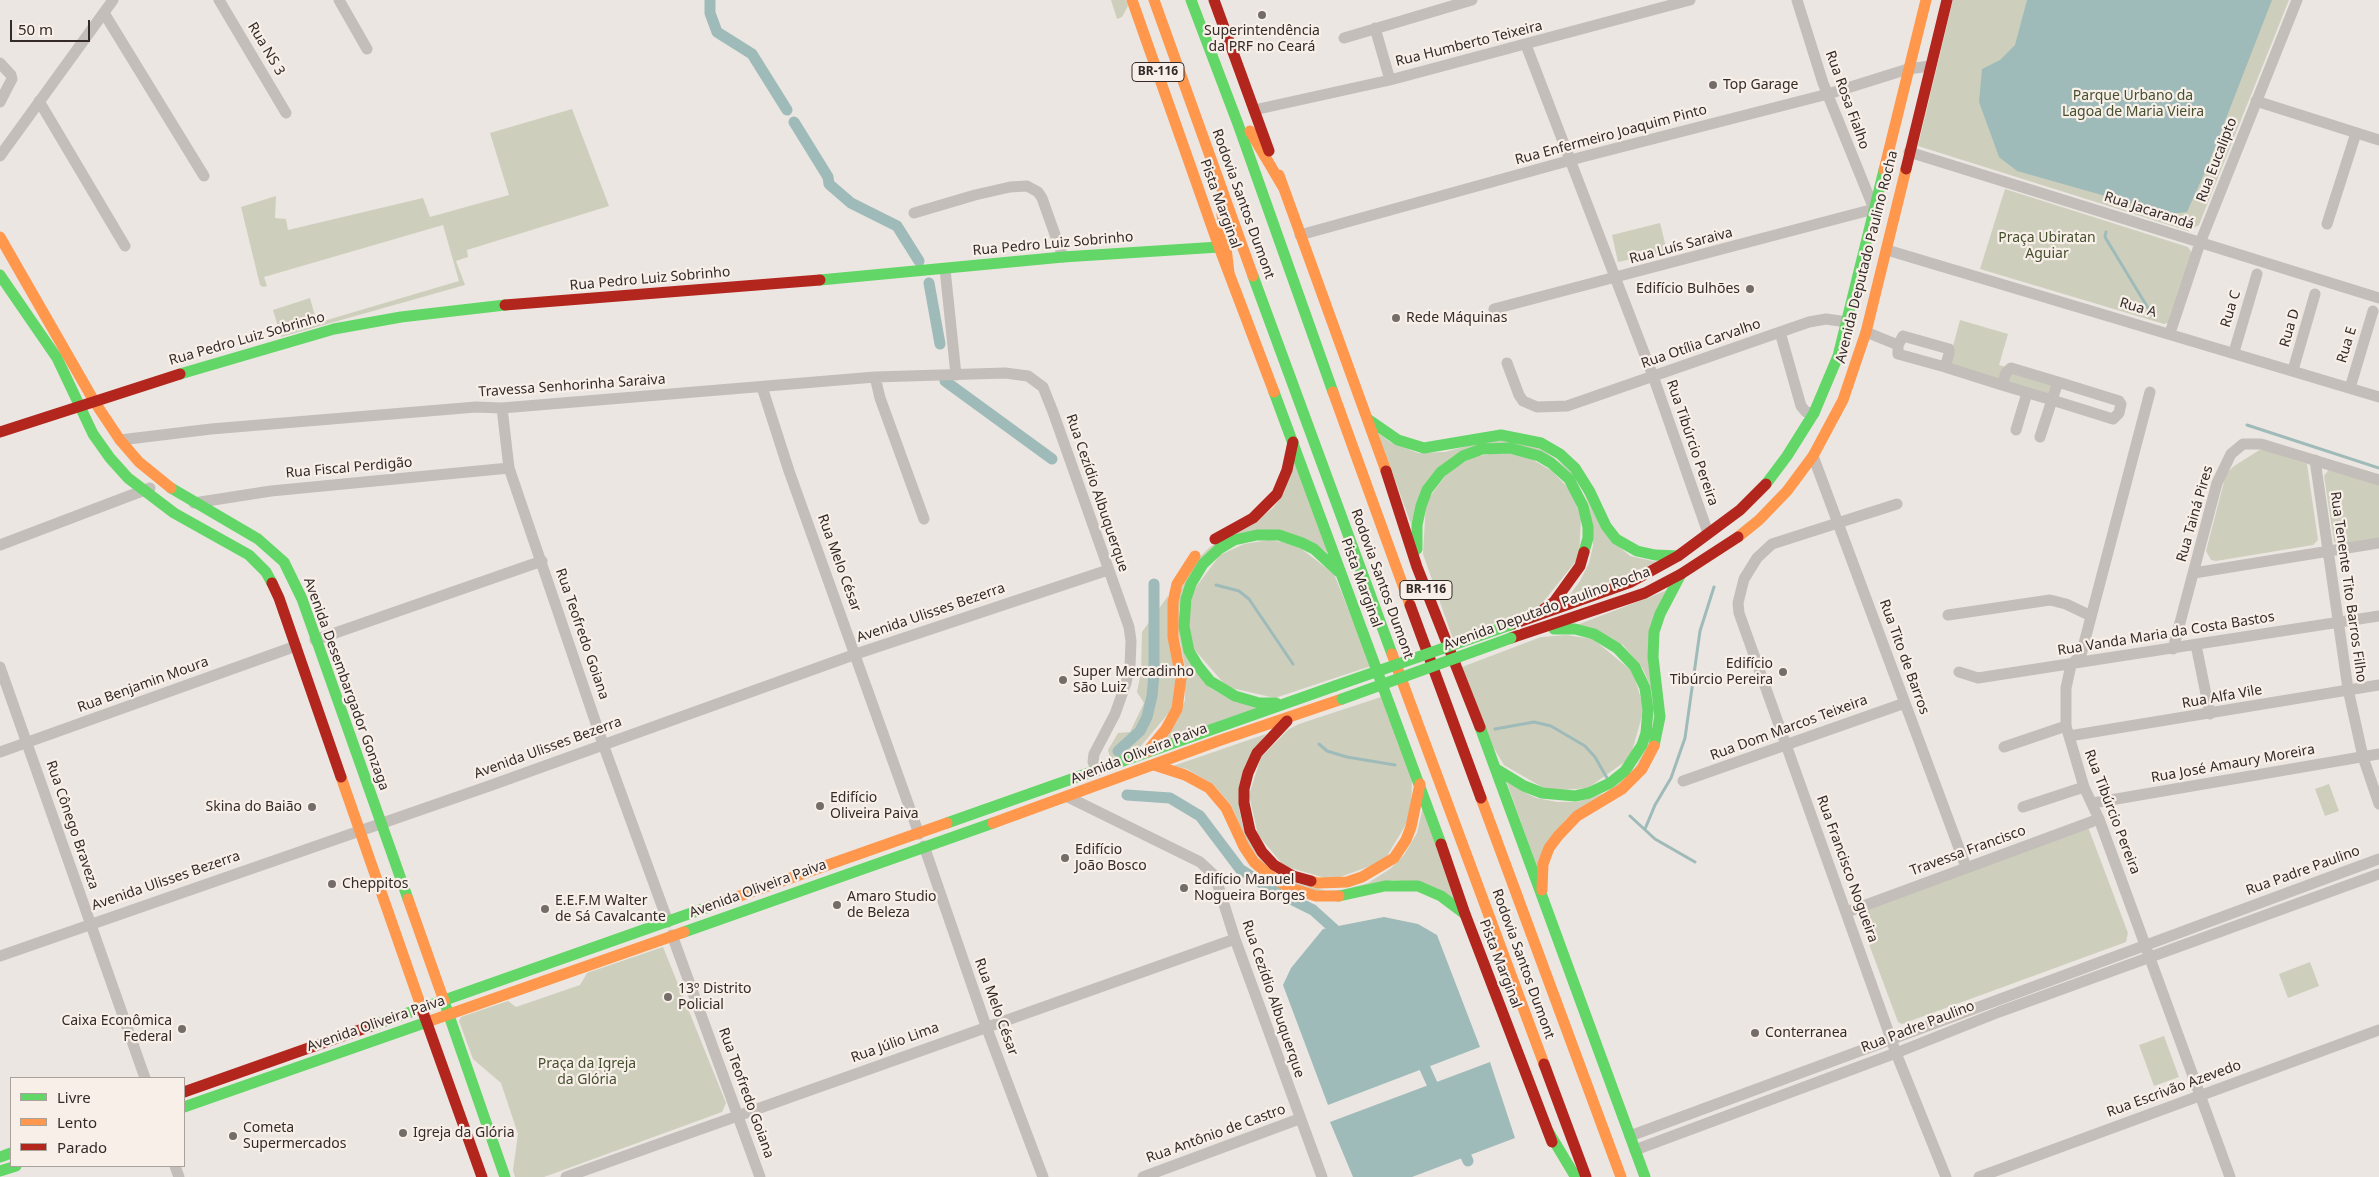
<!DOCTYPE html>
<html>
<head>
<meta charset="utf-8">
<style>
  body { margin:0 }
  #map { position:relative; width:2379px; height:1177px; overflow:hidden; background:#ebe6e1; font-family:"Noto Sans",sans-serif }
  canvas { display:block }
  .legend { position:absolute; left:10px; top:1077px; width:175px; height:90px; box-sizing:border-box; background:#f7efe8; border:1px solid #a9a19c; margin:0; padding:6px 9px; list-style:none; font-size:15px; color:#342b29 }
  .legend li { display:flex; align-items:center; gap:10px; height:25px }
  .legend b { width:25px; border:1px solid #a9a19c }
  .scale { position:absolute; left:10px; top:20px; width:80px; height:22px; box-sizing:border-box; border:2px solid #342b29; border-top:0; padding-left:6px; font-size:15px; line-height:18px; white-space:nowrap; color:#342b29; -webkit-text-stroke:4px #f7efe8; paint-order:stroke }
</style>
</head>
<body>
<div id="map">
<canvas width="2379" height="1177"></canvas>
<ul class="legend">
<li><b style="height:6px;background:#63d668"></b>Livre</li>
<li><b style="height:6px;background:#ff974d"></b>Lento</li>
<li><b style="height:6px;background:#b3261e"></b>Parado</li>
</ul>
<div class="scale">50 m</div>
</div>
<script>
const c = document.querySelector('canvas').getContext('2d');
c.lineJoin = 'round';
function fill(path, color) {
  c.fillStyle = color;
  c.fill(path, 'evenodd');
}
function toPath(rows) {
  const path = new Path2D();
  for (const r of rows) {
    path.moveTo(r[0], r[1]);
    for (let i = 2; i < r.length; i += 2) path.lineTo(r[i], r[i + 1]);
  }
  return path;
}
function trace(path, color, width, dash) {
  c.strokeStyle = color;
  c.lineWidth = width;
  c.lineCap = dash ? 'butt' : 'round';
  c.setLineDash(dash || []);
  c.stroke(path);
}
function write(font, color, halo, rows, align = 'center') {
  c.font = font + ' "Noto Sans",sans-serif';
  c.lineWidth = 4.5;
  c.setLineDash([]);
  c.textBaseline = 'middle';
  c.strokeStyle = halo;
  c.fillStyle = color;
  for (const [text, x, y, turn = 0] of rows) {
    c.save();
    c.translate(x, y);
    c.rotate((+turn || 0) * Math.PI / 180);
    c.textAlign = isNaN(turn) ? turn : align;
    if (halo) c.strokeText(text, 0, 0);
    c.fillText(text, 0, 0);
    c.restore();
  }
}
const green = toPath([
  [1111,0,1126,0,1128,6,1122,17,1117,19],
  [1953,0,2289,0,2199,225,2188,231,1918,146],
  [572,109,609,206,467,250,468,257,456,261,465,285,281,337,273,310,310,298,317,323,459,281,443,225,264,277,267,286,263,287,260,285,241,207,276,196,275,218,286,219,288,230,423,198,430,217,509,195,490,133],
  [2005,189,2188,247,2192,253,2168,323,2164,324,1980,269],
  [1660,223,1667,251,1618,262,1612,235],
  [1960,320,2008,334,1999,365,2054,380,2049,395,1948,365],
  [1378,433,1390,442,1418,453,1445,452,1482,442,1503,440,1522,442,1542,449,1574,473,1588,495,1601,528,1609,538,1630,556,1657,562,1597,587,1568,597,1580,581,1589,563,1593,546,1593,530,1589,505,1583,491,1574,477,1560,465,1543,453,1512,443,1494,443,1471,448,1452,457,1435,472,1421,492,1411,524],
  [2261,449,2307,464,2318,540,2313,545,2216,561,2211,560,2206,551,2226,474,2234,466],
  [1501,452,1528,457,1552,471,1571,491,1581,517,1579,557,1540,606,1453,639,1423,554,1426,502,1449,471,1473,457],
  [1295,460,1328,553,1312,542,1287,532,1272,530,1252,531,1232,537,1210,551,1192,572,1182,593,1179,610,1179,622,1185,655,1195,671,1210,688,1226,697,1257,708,1162,742,1177,721,1185,700,1185,667,1176,619,1177,600,1187,576,1193,564,1209,548,1222,539,1250,526,1273,508,1284,493],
  [2329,469,2379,484,2379,540,2342,547,2334,542,2324,476],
  [1269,540,1295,544,1334,574,1371,666,1275,698,1227,687,1194,649,1188,623,1193,591,1220,555,1244,544],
  [1668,590,1652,623,1648,645,1649,670,1657,704,1656,729,1652,744,1645,758,1626,783,1579,809,1566,819,1549,840,1539,873,1505,777,1522,791,1536,798,1557,802,1577,802,1605,793,1623,780,1635,768,1650,742,1653,728,1654,697,1649,683,1643,669,1623,645,1599,631,1577,625],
  [1168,596,1176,673,1172,709,1140,747,1111,760,1108,750,1118,733,1130,732,1144,703,1137,692,1141,672,1142,632],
  [1566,635,1593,639,1633,672,1644,709,1630,758,1588,788,1549,791,1504,765,1490,742,1462,667,1541,637],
  [1381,697,1412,777,1411,816,1384,861,1332,880,1284,866,1258,835,1249,795,1261,757,1289,729,1299,724],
  [1266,734,1251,755,1245,767,1240,790,1239,807,1243,827,1251,843,1270,867,1292,882,1327,891,1343,890,1368,883,1390,869,1404,855,1417,833,1423,807,1457,904,1438,889,1422,883,1394,880,1381,882,1347,893,1329,893,1300,888,1278,877,1268,870,1248,844,1231,805,1214,785,1187,769,1173,766],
  [2329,784,2339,811,2325,816,2315,789],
  [2088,827,2128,933,2126,942,1902,1024,1898,1022,1857,912],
  [663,947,726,1103,722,1112,544,1177,515,1177,513,1170,518,1134,501,1083,473,1059,459,1021,461,1017,508,1001,516,1007,580,985,587,973],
  [2310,962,2319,986,2288,998,2279,974],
  [2164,1036,2179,1077,2154,1086,2139,1045]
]);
const water = toPath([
  [2027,0,2272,0,2208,165,2187,212,2169,214,2017,171,1999,157,1979,102,1982,69,2000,60,2015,45],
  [1384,917,1418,924,1437,935,1480,1047,1328,1105,1283,985,1291,968,1323,929],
  [1490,1062,1515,1138,1412,1177,1353,1177,1330,1122]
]);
const stream = toPath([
  [2106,232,2105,237,2154,318],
  [2247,425,2379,468],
  [1216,585,1239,591,1249,599,1293,664],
  [1495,729,1534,722,1551,726,1585,746,1595,757,1607,778],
  [1319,744,1327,751,1347,757,1395,765],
  [1630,816,1655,839,1695,862],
  [1645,829,1655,805,1671,778,1685,738,1700,631,1714,587]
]);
const canal = toPath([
  [710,0,710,13,717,32,752,54,787,110],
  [794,122,828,177,829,184,851,203,897,226,919,261],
  [929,283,940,344],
  [945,381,1052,459],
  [1118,751,1140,731,1147,717,1152,696,1154,674,1154,584],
  [1127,795,1170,798,1200,816,1240,869,1269,888,1313,910,1343,937],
  [1419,1055,1438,1097],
  [1460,1143,1468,1161]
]);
const street = toPath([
  [219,0,286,113],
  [339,0,367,49],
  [104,13,204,176],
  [1375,28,1390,80],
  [1344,38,1472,0],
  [1526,45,1653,376,1708,533],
  [0,63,11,75,12,79,0,102],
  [39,101,125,246],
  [2256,101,2379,140],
  [1254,110,1390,80,1690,0],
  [1909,152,2379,298],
  [0,156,113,0],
  [914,213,975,195,1010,187,1027,186,1038,192,1042,198,1063,257],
  [2327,224,2356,133],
  [1300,235,1582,157,1828,94,1908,69,1930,66],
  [1887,250,2379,397],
  [945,269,956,375],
  [1494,309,1874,209,1823,83,1797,0],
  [1780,332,1801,406,1806,412,1814,413],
  [1866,332,1898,345],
  [2170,333,2200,243,2297,0],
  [1903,336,1949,349,1949,354,1945,367,1898,354,1898,345,1903,336],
  [2234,352,2257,274],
  [1507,363,1519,395,1523,401,1537,407,1567,406,1809,322,1826,319,1847,322],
  [1945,367,2002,385,2052,400,2113,419,2119,413,2121,404,2119,401,2058,382,2052,400,2040,437],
  [2293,370,2315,294],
  [875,377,880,398,924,519],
  [2002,385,2006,373,2011,368,2058,382],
  [762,387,789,471,919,834],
  [2350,388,2373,311],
  [2150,392,2081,655,2071,665,2066,688,2066,726,2084,787,2099,819,2230,1177],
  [502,408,509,468,603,744,668,922],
  [2016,430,2027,393],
  [120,440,211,429,476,407,502,408,875,377,1005,373,1028,376,1043,387,1053,412,1129,627,1131,641,1130,666,1126,683,1115,714,1094,754,1093,762,1097,771],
  [1813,456,1966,867],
  [2315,460,2348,689,2363,757,2379,804],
  [194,503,271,491,509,468],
  [1897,504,1772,544,1757,558,1744,579,1738,603,1739,613,1896,1053,1946,1177],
  [0,545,150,488],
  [2194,573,2379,543],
  [1948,615,2050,600,2066,604,2091,616],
  [315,640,542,561],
  [2196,645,2210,714],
  [2173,649,2217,483,2231,454,2243,444,2261,444,2379,480],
  [0,667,145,1078],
  [1959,672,1978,678,2379,616],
  [2069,736,2379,685],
  [2004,747,2066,726],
  [0,752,296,646],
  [1683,781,1905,703],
  [1068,797,1200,862,1215,876,1235,939,1322,1177],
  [2093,803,2379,754],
  [2023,807,2084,787],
  [924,846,986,1026,1043,1177],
  [1847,912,2099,819],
  [672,935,760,1177],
  [0,956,489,786,856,654,1108,570],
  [1630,1136,2379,859],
  [1635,1150,1896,1053,1999,1012,2379,874],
  [175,1166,179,1177],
  [566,1177,1235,939],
  [1143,1177,1299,1119],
  [1979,1177,2379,1030]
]);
const fast = toPath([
  [1191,0,1238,124,1333,392],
  [0,275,57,358,93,434,110,458,128,478,174,513,249,555,266,572,272,583],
  [1253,276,1392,654],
  [820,280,1063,257,1219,247],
  [180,374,334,329,401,317,505,305],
  [1274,392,1441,844],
  [1369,420,1398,440,1424,448,1501,435,1541,443,1560,454,1575,468,1590,492,1606,526,1616,539,1637,551,1655,555,1678,556],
  [1766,484,1787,456,1814,413,1838,356,1884,170],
  [171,488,258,539,284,562,302,599,408,899],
  [1417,549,1417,525,1421,506,1427,490,1441,472,1463,456,1482,449,1510,448,1539,456,1551,463,1569,479,1583,506,1588,527,1588,538,1584,552],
  [1276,703,1259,703,1235,696,1210,681,1198,666,1189,651,1184,626,1186,599,1191,584,1203,564,1219,549,1234,540,1257,535,1279,535,1302,543,1314,549,1339,572],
  [1480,727,1645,1177],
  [1654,746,1660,717,1653,657,1654,632,1660,614,1681,574],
  [1496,769,1524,786,1542,793,1575,796,1589,793,1610,783,1625,771,1642,745,1646,733,1648,710,1645,688,1635,667,1617,648,1594,634,1575,629,1554,629],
  [947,823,1335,686],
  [1339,896,1385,886,1418,886,1441,896,1465,914],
  [684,932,993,823],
  [445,1004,505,1177],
  [371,1026,714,905],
  [184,1107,427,1022],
  [1548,1131,1575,1176],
  [0,1157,11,1153],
  [0,1171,16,1166]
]);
const slow = toPath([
  [1132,0,1219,247,1274,392],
  [1154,0,1253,276],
  [1250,131,1283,187],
  [1884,170,1926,0],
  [1279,175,1386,471],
  [1222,214,1229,273],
  [0,237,94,401,120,440,139,462,171,488],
  [1333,392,1410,605],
  [1738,537,1759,520,1787,491,1813,456,1843,400,1866,332,1906,169],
  [1392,654,1544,1064],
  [1147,752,1166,729,1177,709,1181,678,1173,637,1173,602,1177,584,1195,556],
  [1154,765,1185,775,1209,788,1226,808,1244,847,1254,862,1270,876,1290,888,1316,896,1339,896],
  [341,777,422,1009],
  [1481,798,1621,1177],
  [993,823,1218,741,1342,699],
  [1311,881,1318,883,1347,882,1362,877,1394,858,1406,840,1411,827,1420,784],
  [1542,890,1543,864,1549,848,1558,836,1577,816,1622,789,1642,769,1654,746],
  [408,899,444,1001],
  [714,905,947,823],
  [427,1022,684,932]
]);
const jam = toPath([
  [1214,0,1269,151],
  [1906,169,1947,0],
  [505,305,820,280],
  [0,432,180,374],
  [1386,471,1417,567,1480,727],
  [1215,539,1253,518,1277,494,1287,470,1293,442],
  [272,583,279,598,341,777],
  [1410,605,1481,798],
  [1544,609,1554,602,1580,566,1584,552],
  [1510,625,1631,582,1678,556,1740,510,1766,484],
  [1511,638,1645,593,1681,574,1738,537],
  [1287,721,1257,753,1248,773,1244,789,1244,803,1250,831,1262,852,1274,865,1293,876,1311,881],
  [1441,844,1465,914,1552,1142],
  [423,1012,482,1177],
  [1544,1064,1586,1177],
  [184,1092,371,1026]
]);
const fastBridge = toPath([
  [1335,686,1510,625],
  [1342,699,1511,638]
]);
const markers = [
  [1262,15,5,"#746c69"],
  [1713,85,5,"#746c69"],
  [1750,289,5,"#746c69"],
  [1396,318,5,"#746c69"],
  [1783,672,5,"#746c69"],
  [1063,680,5,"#746c69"],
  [820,806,5,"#746c69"],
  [312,807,5,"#746c69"],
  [1065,858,5,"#746c69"],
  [332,884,5,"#746c69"],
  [1184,888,5,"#746c69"],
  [837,905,5,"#746c69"],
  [545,909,5,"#746c69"],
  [668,997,5,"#746c69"],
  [182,1029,5,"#746c69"],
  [1755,1033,5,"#746c69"],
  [403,1133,5,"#746c69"],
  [233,1136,5,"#746c69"]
];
const shields = [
  [1158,72,52],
  [1426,590,52]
];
const shieldNames = [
  ["BR-116",1158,72],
  ["BR-116",1426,590]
];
const poiNames = [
  ["Superintendência",1262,31,"center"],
  ["da PRF no Ceará",1262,47,"center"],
  ["Top Garage",1723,85],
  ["Edifício Bulhões",1740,289,"right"],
  ["Rede Máquinas",1406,318],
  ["Edifício",1773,664,"right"],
  ["Tibúrcio Pereira",1773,680,"right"],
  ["Super Mercadinho",1073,672],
  ["São Luiz",1073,688],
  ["Edifício",830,798],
  ["Oliveira Paiva",830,814],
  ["Skina do Baião",302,807,"right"],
  ["Edifício",1075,850],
  ["João Bosco",1075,866],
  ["Edifício Manuel",1194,880],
  ["Nogueira Borges",1194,896],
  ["Cheppitos",342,884],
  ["Amaro Studio",847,897],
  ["de Beleza",847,913],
  ["E.E.F.M Walter",555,901],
  ["de Sá Cavalcante",555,917],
  ["13º Distrito",678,989],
  ["Policial",678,1005],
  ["Caixa Econômica",172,1021,"right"],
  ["Federal",172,1037,"right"],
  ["Conterranea",1765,1033],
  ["Cometa",243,1128],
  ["Supermercados",243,1144],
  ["Igreja da Glória",413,1133]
];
const streetNames = [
  ["Rua Humberto Teixeira",1469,44,-14],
  ["Rua NS 3",266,49,59],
  ["Rua Rosa Fialho",1847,100,70],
  ["Rua Enfermeiro Joaquim Pinto",1611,135,-15],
  ["Rua Eucalipto",2217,160,-69],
  ["Pista Marginal",1220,204,70],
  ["Rodovia Santos Dumont",1243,204,70],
  ["Rua Jacarandá",2149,211,18],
  ["Rua Pedro Luiz Sobrinho",1053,244,-5],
  ["Rua Luís Saraiva",1681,246,-15],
  ["Avenida Deputado Paulino Rocha",1867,257,-76],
  ["Rua Pedro Luiz Sobrinho",650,279,-5],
  ["Rua A",2138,308,16],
  ["Rua C",2231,309,-73],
  ["Rua D",2290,328,-74],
  ["Rua Pedro Luiz Sobrinho",247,339,-16],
  ["Rua Otília Carvalho",1701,344,-19],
  ["Rua E",2347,345,-73],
  ["Travessa Senhorinha Saraiva",572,386,-4],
  ["Rua Tibúrcio Pereira",1692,443,71],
  ["Rua Fiscal Perdigão",349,468,-5],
  ["Rua Cezídio Albuquerque",1097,493,71],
  ["Rua Tainá Pires",2195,514,-74],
  ["Rua Melo César",839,563,70],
  ["Pista Marginal",1361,583,70],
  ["Rodovia Santos Dumont",1382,584,70],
  ["Rua Tenente Tito Barros Filho",2348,587,82],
  ["Avenida Deputado Paulino Rocha",1547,609,-20],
  ["Avenida Ulisses Bezerra",931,613,-19],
  ["Rua Teofredo Goiana",582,634,71],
  ["Rua Vanda Maria da Costa Bastos",2166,634,-9],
  ["Rua Tito de Barros",1904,657,70],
  ["Avenida Desembargador Gonzaga",346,684,70],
  ["Rua Benjamin Moura",143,685,-20],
  ["Rua Alfa Vile",2222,697,-10],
  ["Rua Dom Marcos Teixeira",1789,728,-20],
  ["Avenida Ulisses Bezerra",548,748,-20],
  ["Avenida Oliveira Paiva",1139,754,-21],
  ["Rua José Amaury Moreira",2233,764,-10],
  ["Rua Tibúrcio Pereira",2112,812,69],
  ["Rua Cônego Braveza",72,825,71],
  ["Travessa Francisco",1968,851,-20],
  ["Rua Francisco Nogueira",1847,869,70],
  ["Rua Padre Paulino",2303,871,-20],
  ["Avenida Ulisses Bezerra",166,881,-19],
  ["Avenida Oliveira Paiva",758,889,-20],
  ["Pista Marginal",1500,964,69],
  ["Rodovia Santos Dumont",1523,964,70],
  ["Rua Cezídio Albuquerque",1273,999,71],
  ["Rua Melo César",996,1007,70],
  ["Avenida Oliveira Paiva",376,1024,-19],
  ["Rua Padre Paulino",1918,1027,-21],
  ["Rua Júlio Lima",895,1043,-20],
  ["Rua Escrivão Azevedo",2174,1089,-20],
  ["Rua Teofredo Goiana",746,1093,70],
  ["Rua Antônio de Castro",1216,1134,-20]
];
const parkNames = [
  ["Parque Urbano da",2133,96],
  ["Lagoa de Maria Vieira",2133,112],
  ["Praça Ubiratan",2047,238],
  ["Aguiar",2047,254],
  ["Praça da Igreja",587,1064],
  ["da Glória",587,1080]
];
fill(green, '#cdcfbc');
fill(water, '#9fbbb9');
trace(stream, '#9fbbb9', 3);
trace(canal, '#9fbbb9', 11);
trace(street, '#c4beba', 11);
trace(fast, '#63d668', 11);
trace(slow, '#ff974d', 11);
trace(jam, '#b3261e', 11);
trace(fastBridge, '#63d668', 11);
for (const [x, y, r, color] of markers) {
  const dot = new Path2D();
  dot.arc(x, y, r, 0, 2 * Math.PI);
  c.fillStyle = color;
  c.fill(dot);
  trace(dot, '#f7efe8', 2);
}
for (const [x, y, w] of shields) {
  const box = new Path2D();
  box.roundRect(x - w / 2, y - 9.5, w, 19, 4);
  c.fillStyle = '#f7efe8';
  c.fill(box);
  trace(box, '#342b29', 1);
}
write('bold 12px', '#342b29', null, shieldNames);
write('14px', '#342b29', '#f7efe8', poiNames, 'left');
write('14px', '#342b29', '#f7efe8', streetNames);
write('14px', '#46502f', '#f7efe8', parkNames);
</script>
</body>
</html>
